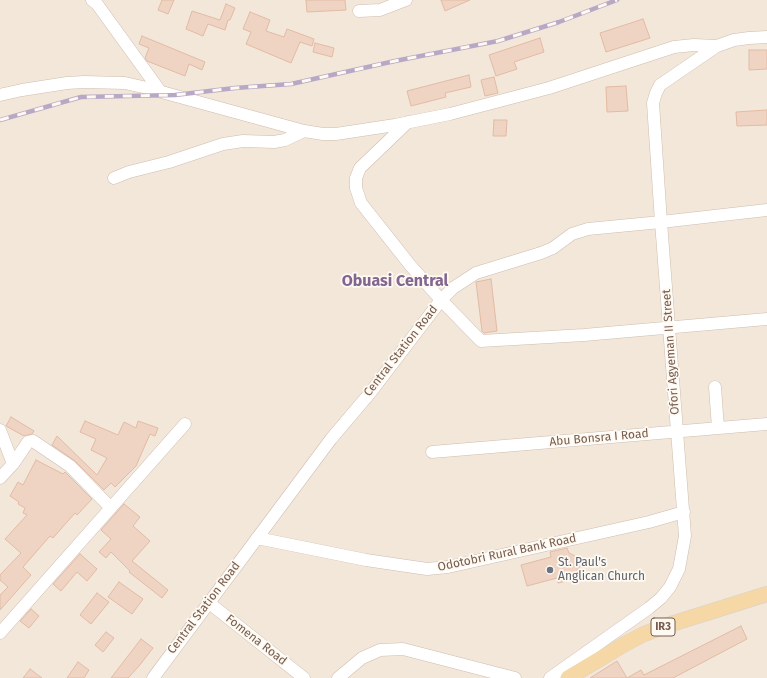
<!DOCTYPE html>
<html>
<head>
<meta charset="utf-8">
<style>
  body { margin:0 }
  canvas { display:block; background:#fcf5ea }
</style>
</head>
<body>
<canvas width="767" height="678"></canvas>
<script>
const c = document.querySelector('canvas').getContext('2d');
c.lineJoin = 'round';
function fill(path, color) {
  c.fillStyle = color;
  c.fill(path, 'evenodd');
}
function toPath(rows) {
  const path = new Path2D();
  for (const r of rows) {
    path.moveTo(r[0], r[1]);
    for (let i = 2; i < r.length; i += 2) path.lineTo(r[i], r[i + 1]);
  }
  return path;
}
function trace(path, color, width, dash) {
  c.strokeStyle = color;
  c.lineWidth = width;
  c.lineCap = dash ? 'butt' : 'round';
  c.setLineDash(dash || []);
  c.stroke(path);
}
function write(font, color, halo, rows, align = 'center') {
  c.font = font + ' "Fira Sans",sans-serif';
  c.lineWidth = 3.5;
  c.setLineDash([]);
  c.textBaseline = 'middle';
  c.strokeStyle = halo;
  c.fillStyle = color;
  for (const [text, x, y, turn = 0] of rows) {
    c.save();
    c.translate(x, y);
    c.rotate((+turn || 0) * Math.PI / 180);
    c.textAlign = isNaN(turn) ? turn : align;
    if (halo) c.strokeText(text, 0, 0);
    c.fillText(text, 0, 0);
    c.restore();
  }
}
const residential = toPath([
  [0,0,767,0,767,678,0,678]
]);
const building = toPath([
  [162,0,174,0,168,14,158,10,162,0],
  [306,0,345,0,346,10,307,12,306,0],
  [441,0,470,0,445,11,441,0],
  [226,4,235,8,230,20,228,20,225,30,208,24,203,36,186,29,192,11,220,20,226,4],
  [250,12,270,20,266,31,284,37,287,29,314,39,312,46,300,42,291,63,246,44,251,32,243,29,250,12],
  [643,19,650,38,606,52,600,33,643,19],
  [142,36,205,62,202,70,189,64,185,76,147,61,145,58,149,48,139,44,142,36],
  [540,38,544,52,514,62,517,69,496,76,489,55,540,38],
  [315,43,334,48,332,57,313,52,315,43],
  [749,50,767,50,767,69,749,70,749,50],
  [469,75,471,87,445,93,446,97,411,106,407,91,469,75],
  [494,77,498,93,485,96,481,80,494,77],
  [626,86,628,111,607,112,606,87,626,86],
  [767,110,767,125,737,126,736,112,767,110],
  [494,120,507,120,506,136,493,136,494,120],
  [491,279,497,331,484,333,482,331,476,282,491,279],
  [11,417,34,431,32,434,24,436,6,426,11,417],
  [85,421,118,435,124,422,136,428,138,421,158,428,155,436,150,434,136,466,115,487,111,483,104,490,75,461,52,445,57,436,97,475,107,458,91,450,96,439,80,432,85,421],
  [36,460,63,474,65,472,92,499,77,515,75,513,53,538,50,536,23,567,31,575,0,610,0,595,8,587,0,580,0,575,21,553,5,539,27,515,23,513,25,508,18,504,19,502,10,496,18,482,23,485,36,460],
  [124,504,140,517,133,526,150,541,132,561,168,590,162,598,129,572,130,571,111,552,106,558,99,552,111,539,101,530,124,504],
  [567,548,569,553,579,558,581,565,574,574,575,579,558,583,557,578,527,586,521,565,551,557,550,552,567,548],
  [80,554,97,569,87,581,77,572,61,591,53,584,80,554],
  [119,582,143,599,132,614,108,597,119,582],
  [97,593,109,602,91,624,80,615,97,593],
  [31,609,39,616,29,628,20,621,31,609],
  [741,626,747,639,673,678,590,678,617,661,627,678,641,670,644,675,741,626],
  [106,632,114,638,103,652,95,645,106,632],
  [141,639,153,648,139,666,128,678,111,678,141,639],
  [78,662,89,670,84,678,67,678,78,662],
  [30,669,42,678,23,678,30,669]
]);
const minor = toPath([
  [92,0,97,4,160,91],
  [359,11,380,10,406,0],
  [0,95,22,90,67,83,84,82,125,83,147,88,304,131,323,134,336,134,395,125,450,114,549,88,674,47,694,45,717,46],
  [408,122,360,168,356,178,356,188,361,203,410,265,441,300,481,341,584,335,767,319],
  [114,178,129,172,169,162,223,144,243,141,274,142,285,140,304,131],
  [715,387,718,428],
  [0,430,13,464],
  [432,452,767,424],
  [0,478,13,464,28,442,33,441,70,466,111,508],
  [257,538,366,560,427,569,448,567,649,522,684,512],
  [208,602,304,678],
  [0,633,185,424],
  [153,678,331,439,370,393,441,300,453,288,476,273,541,253,553,248,572,234,588,229,661,222,767,210],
  [338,678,362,658,380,650,403,649,515,678],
  [550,678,649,608,661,598,670,587,679,569,685,536,661,222,653,103,656,93,660,85,717,46,734,40,749,38,767,37]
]);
const major = toPath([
  [568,678,625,644,644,634,668,625,767,594]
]);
const rail = toPath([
  [0,120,81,97,175,95,235,88,291,84,395,61,498,41,559,22,617,0]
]);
const markers = [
  [550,570,4,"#6b7280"]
];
const shields = [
  [663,627,24]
];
const shieldNames = [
  ["IR3",663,627]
];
const streetNames = [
  ["Central Station Road",401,351,-52],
  ["Ofori Agyeman II Street",671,352,-94],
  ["Abu Bonsra I Road",599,438,-5],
  ["Odotobri Rural Bank Road",507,553,-12],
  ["Central Station Road",204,608,-53],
  ["Fomena Road",256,640,38]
];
const worshipNames = [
  ["St. Paul's",558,563],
  ["Anglican Church",558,577]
];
const districtNames = [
  ["Obuasi Central",395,282]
];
fill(residential, '#f3e7d9');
fill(building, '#f0d4c3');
trace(building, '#e2bba4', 1);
trace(minor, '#cebdb0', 13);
trace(major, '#d9d1cd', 16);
trace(minor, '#fff', 12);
trace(major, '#f6d8a7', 15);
trace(rail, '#b8a8c6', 4.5);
trace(rail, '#fef9f1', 3, [9]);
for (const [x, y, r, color] of markers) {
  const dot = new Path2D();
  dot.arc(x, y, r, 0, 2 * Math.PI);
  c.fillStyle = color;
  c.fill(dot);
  trace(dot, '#fef9f1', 1.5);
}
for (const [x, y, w] of shields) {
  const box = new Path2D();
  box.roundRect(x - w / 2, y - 9, w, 18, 3);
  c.fillStyle = '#fef9f1';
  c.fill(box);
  trace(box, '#765c4e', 1);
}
write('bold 11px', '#765c4e', null, shieldNames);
write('12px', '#765c4e', '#fef9f1', streetNames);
write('12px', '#5b616d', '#fef9f1', worshipNames, 'left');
write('bold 16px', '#826691', '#fef9f1', districtNames);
</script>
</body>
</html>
